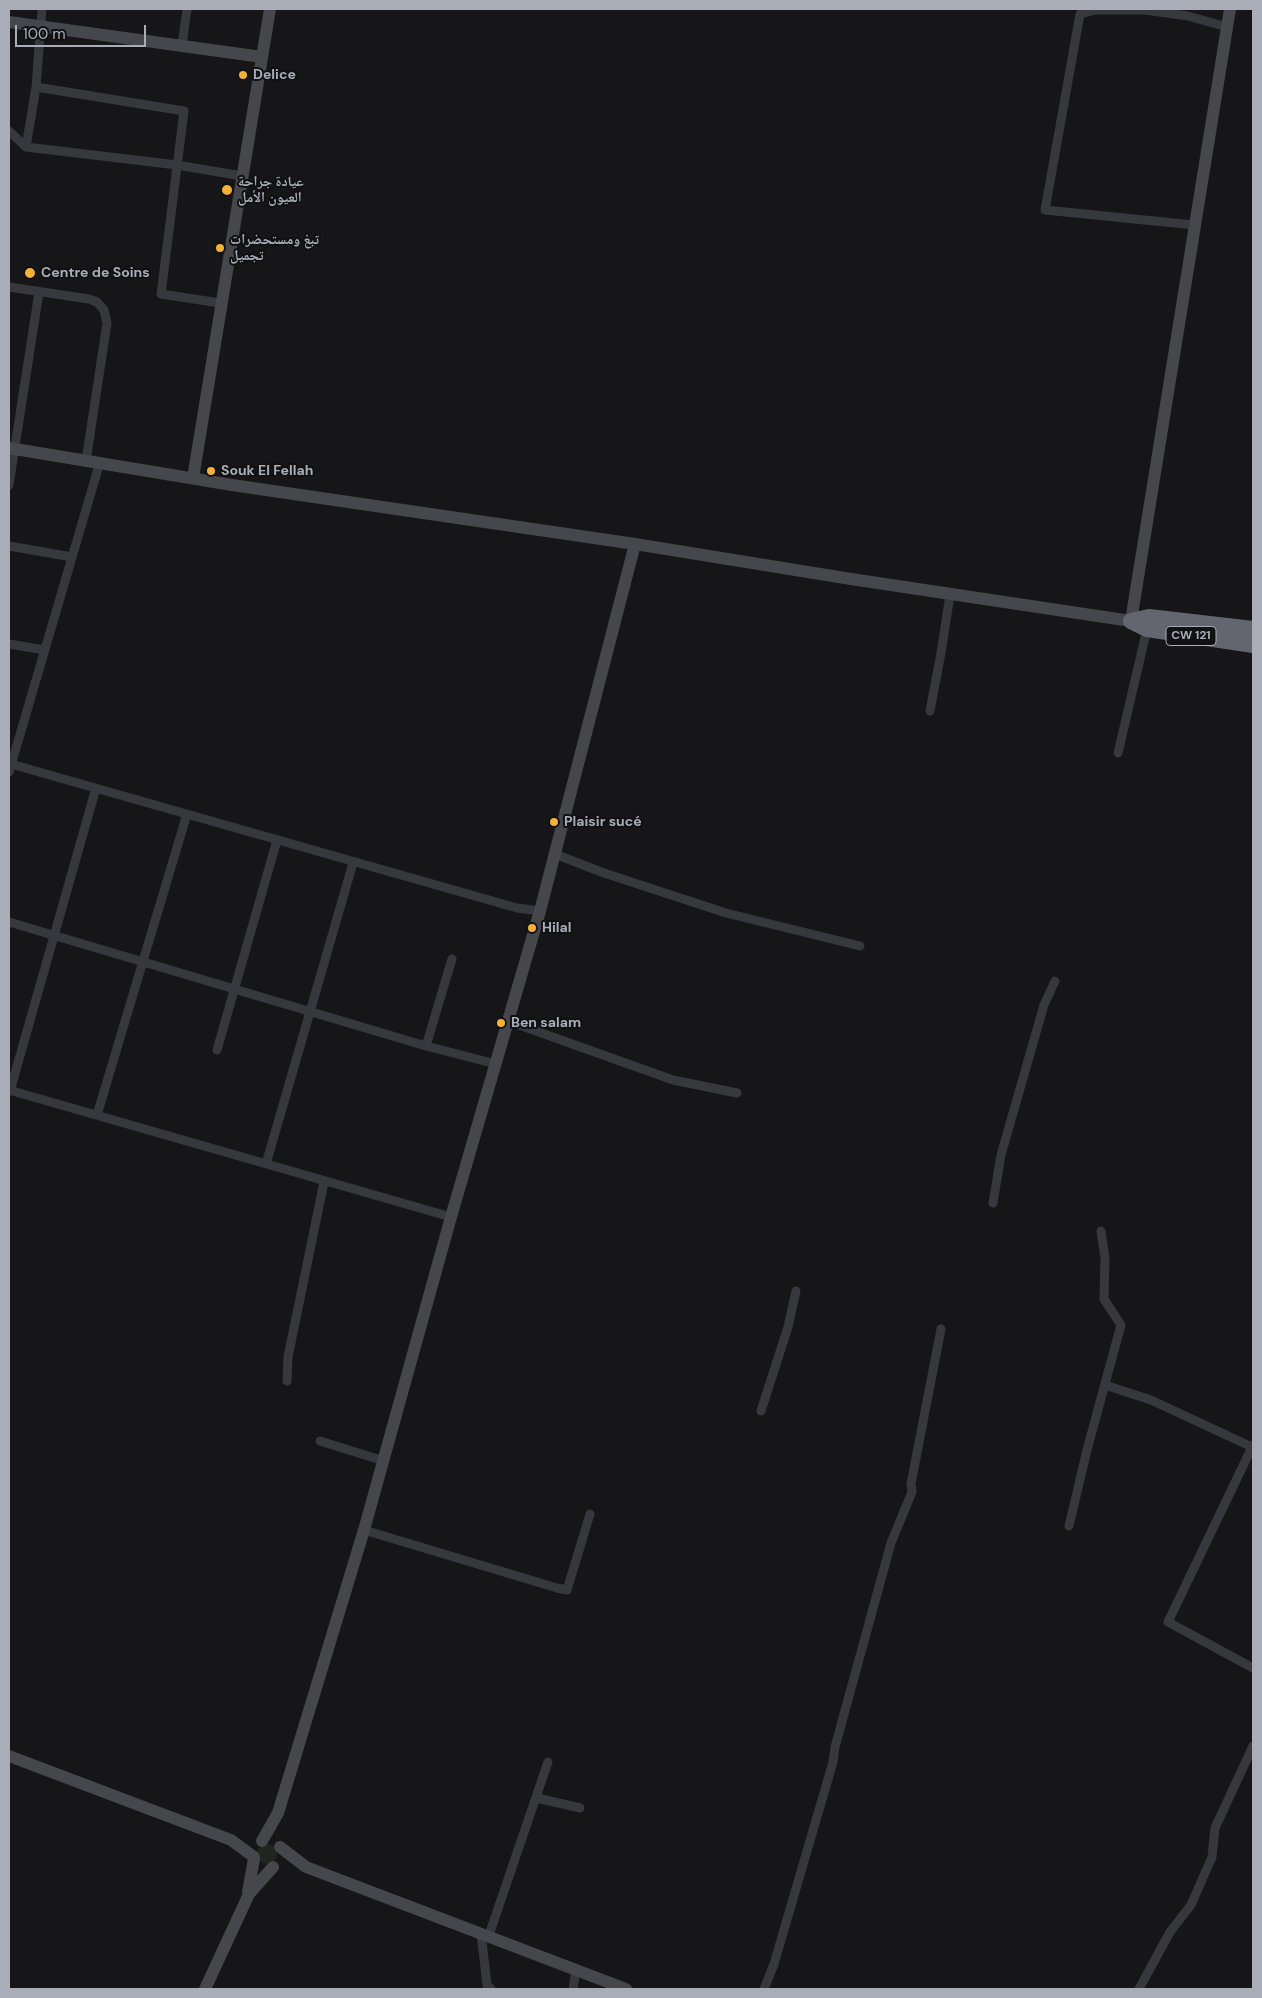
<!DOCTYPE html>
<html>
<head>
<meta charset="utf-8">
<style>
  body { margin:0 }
  #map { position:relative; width:1262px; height:1998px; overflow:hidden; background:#161618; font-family:"DM Sans",sans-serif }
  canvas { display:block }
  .frame { position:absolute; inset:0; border:10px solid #a8adb8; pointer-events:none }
  .scale { position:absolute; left:15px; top:25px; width:131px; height:22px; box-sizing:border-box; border:2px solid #a8adb8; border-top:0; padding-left:6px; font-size:15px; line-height:18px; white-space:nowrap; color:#a8adb8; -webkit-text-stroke:4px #111113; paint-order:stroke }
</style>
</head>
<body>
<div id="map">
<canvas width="1262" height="1998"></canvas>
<div class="frame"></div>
<div class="scale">100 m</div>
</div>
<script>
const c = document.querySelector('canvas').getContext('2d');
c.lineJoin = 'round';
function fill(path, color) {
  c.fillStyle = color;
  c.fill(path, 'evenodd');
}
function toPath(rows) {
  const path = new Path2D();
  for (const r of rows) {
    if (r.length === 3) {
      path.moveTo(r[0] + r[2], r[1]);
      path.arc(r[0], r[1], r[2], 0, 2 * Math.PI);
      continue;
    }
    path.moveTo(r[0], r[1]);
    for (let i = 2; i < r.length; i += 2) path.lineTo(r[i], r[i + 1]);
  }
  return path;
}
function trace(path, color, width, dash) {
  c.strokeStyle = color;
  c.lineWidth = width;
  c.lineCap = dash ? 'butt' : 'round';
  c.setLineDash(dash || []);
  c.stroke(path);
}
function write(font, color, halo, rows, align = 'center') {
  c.font = font + ' "DM Sans","Noto Naskh Arabic",sans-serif';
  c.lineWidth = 4;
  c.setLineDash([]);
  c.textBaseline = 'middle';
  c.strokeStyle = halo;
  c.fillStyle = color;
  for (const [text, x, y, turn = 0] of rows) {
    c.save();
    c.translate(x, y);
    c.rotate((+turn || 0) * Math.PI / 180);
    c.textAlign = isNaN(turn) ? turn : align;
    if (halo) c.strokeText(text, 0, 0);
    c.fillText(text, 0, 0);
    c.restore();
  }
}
const green = toPath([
  [267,1854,10]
]);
const street = toPath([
  [182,45,187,9],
  [36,87,184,111,161,294,220,303],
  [9,131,26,147,177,165,242,176],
  [26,147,36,87,42,9],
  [1194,225,1045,210,1080,14,1096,10,1145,10,1188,16,1227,27],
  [9,287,89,299,97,302,104,310,107,323,86,461],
  [9,485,39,292],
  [9,546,72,557],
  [9,644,45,650],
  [930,711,941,653,950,595],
  [1118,753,1147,629],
  [11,764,517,908,540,911],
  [9,772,100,462],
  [555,854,601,872,726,913,860,946],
  [9,922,426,1046,496,1064],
  [508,1021,673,1080,737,1093],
  [426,1046,452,959],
  [217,1050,277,840],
  [9,1090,451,1217],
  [10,1091,96,788],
  [97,1115,187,814],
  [266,1164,353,863],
  [993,1203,1001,1155,1044,1005,1055,981],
  [287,1381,288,1357,324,1182],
  [1105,1385,1151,1400,1252,1447],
  [761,1411,788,1327,796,1291],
  [320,1441,384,1461],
  [1253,1445,1168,1622,1253,1668],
  [1069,1526,1087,1450,1121,1325,1104,1299,1105,1258,1101,1231],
  [364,1530,557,1588,567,1590,590,1514],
  [537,1798,580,1808],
  [481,1933,487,1985,491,1989],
  [489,1935,548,1762],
  [573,1989,576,1970],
  [764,1989,774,1964,833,1762,835,1747,891,1543,912,1492,911,1484,941,1329],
  [1139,1989,1170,1932,1191,1905,1212,1857,1215,1828,1253,1746]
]);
const secondary = toPath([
  [9,22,262,57],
  [9,448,232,485,635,544,851,579,1131,621,1230,9],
  [193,478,270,9],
  [9,1756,231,1840,254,1857],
  [262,1841,278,1813,364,1530,451,1217,540,911,635,544],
  [280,1847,306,1867,626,1989],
  [248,1892,254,1859],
  [205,1989,249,1894,273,1867]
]);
const highway = toPath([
  [1131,621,1147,629,1253,645],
  [1131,621,1149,617,1253,629]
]);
const markers = [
  [243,75,5,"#f5b231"],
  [227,190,6,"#f5b231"],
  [220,248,5,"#f5b231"],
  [30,273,6,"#f5b231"],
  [211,471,5,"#f5b231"],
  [554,822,5,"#f5b231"],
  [532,928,5,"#f5b231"],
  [501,1023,5,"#f5b231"]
];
const shields = [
  [1191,636,50]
];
const shieldNames = [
  ["CW 121",1191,636]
];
const poiNames = [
  ["Delice",253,75],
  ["عيادة جراحة",238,182],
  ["العيون الأمل",238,198],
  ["تبغ ومستحضرات",230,240],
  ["تجميل",230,256],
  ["Centre de Soins",41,273],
  ["Souk El Fellah",221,471],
  ["Plaisir sucé",564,822],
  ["Hilal",542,928],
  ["Ben salam",511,1023]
];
fill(green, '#1e261f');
trace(street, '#37383d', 9);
trace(secondary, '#45474d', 12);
trace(highway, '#63666e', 16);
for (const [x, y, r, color] of markers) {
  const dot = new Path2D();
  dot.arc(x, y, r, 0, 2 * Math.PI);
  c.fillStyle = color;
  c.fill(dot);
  trace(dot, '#111113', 2);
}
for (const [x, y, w] of shields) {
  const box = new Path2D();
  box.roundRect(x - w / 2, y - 9.5, w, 19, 4);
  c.fillStyle = '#111113';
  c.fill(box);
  trace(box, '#a8adb8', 1);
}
write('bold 12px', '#a8adb8', null, shieldNames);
write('bold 14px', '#a8adb8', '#111113', poiNames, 'left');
</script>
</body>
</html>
